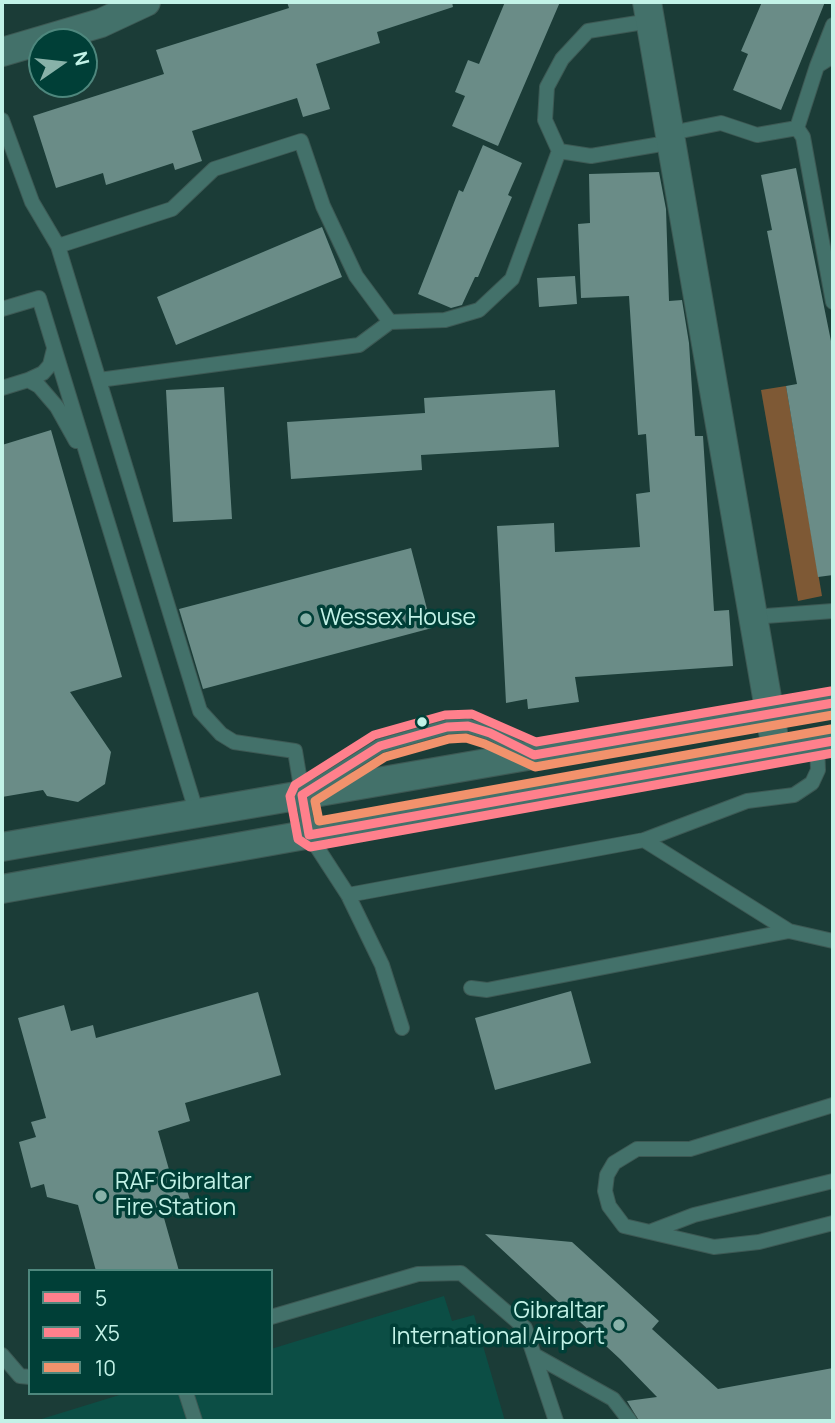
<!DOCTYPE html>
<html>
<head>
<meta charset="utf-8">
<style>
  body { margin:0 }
  #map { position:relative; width:835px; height:1423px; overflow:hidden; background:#1b3c37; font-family:Manrope,sans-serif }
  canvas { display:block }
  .frame { position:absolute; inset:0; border:4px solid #c2f2e7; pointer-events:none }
  .legend { position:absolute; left:28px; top:1269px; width:245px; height:126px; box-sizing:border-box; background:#003f37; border:2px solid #4e877d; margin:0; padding:9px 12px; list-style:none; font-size:21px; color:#c2f2e7 }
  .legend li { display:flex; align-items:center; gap:14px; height:35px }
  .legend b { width:35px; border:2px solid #4e877d }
  .north { position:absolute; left:28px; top:28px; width:70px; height:70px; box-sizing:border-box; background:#003f37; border:2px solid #4e877d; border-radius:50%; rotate:76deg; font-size:19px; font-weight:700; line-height:28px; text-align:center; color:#c2f2e7 }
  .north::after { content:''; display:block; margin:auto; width:24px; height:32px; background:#88b2a9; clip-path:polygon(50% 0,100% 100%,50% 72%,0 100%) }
</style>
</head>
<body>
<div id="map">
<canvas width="835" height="1423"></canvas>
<div class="frame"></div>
<ul class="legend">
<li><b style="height:9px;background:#ff808c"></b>5</li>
<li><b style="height:9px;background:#ff808c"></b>X5</li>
<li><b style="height:9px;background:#f2926c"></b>10</li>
</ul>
<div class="north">N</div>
</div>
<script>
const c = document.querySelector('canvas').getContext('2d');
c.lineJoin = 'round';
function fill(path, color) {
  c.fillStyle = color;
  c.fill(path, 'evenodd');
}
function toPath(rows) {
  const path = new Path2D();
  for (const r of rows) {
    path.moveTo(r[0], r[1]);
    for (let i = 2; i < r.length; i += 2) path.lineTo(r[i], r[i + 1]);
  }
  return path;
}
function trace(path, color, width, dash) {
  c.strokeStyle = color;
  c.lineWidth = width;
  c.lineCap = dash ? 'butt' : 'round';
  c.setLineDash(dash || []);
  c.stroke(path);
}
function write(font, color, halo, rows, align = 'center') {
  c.font = font + ' Manrope,sans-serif';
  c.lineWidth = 7;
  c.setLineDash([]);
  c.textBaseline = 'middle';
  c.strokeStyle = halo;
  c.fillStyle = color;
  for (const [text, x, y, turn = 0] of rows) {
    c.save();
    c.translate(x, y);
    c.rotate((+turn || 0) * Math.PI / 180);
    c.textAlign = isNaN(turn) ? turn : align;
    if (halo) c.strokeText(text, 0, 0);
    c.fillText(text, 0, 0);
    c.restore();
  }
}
const built = toPath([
  [444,1296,452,1321,474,1315,505,1421,35,1421,126,1393,271,1393,271,1349]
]);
const green = toPath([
  [786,386,822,596,798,601,761,390]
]);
const building = toPath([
  [287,2,452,2,453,7,377,32,380,43,316,64,330,109,303,117,297,98,192,131,202,161,175,170,173,163,106,185,103,173,56,188,33,116,164,74,156,50,289,8],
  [505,2,560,2,498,146,452,126,465,96,455,92,468,60,479,64],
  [762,2,825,2,781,110,733,90,748,54,741,51],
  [483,145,522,163,508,195,512,197,478,277,475,277,462,305,451,308,418,294,459,190,463,192],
  [796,168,833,351,833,575,818,577,786,386,797,384,767,231,772,230,761,175],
  [659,172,666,209,669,301,682,300,689,343,695,436,703,436,714,611,729,610,733,666,575,677,579,702,528,709,527,699,506,703,497,526,554,523,555,552,640,547,636,494,650,492,646,434,638,435,629,296,581,298,578,224,590,223,589,174],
  [322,227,342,277,176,345,157,297],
  [575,276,577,304,539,307,537,278],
  [224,387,232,519,173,522,166,390],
  [555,390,559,447,421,455,422,470,291,479,287,422,425,413,424,398],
  [51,430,122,677,70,692,111,752,105,784,78,802,47,796,43,790,2,797,2,445],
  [411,548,432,628,203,689,179,609],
  [571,991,591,1063,495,1090,475,1018],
  [258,992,281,1075,185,1103,190,1121,158,1131,172,1180,183,1177,193,1210,164,1218,179,1271,96,1271,78,1205,47,1197,44,1184,31,1188,19,1142,36,1137,31,1122,46,1118,18,1018,64,1005,71,1031,93,1025,96,1038],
  [485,1234,572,1242,659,1321,652,1329,718,1389,833,1368,833,1421,639,1421,627,1401,657,1397,620,1359]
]);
const service = toPath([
  [650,21,588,31,562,59,547,87,545,120,559,151,591,156,673,142],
  [817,66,833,25],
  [2,120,32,202,58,246,172,209,214,169,301,141,323,206,356,276,390,322],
  [797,128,803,137,833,302],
  [797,128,817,66,833,56],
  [671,133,721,123,757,135,797,128],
  [58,246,200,711,221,734,234,742,295,751,309,835,348,895,382,965,402,1028],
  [2,309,39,298,197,814],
  [28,380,43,373,50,365,54,349],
  [99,380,359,345,390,322,445,320,479,310,512,279,559,151],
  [2,388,28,380,39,386,57,407,76,441],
  [752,617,833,611],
  [314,787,380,746,447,727,468,726,490,733,529,753],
  [644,840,789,931,833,941],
  [348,895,644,840,747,801,794,795,812,783,818,770,817,744],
  [471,988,487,990,789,931],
  [833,1105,690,1149,637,1149,614,1163,607,1175,605,1191,609,1206,624,1226,714,1247,759,1242,833,1223],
  [652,1231,694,1215,833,1181],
  [271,1317,418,1274,461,1273,525,1328,556,1421],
  [2,1355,20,1376,30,1377],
  [536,1356,613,1399,630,1421],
  [186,1393,195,1421]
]);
const minor = toPath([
  [647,2,773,732],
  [2,52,101,23,146,2],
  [2,847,833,703],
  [2,889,833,741]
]);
const bus1 = toPath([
  [833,703,534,755,490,733,468,726,447,727,380,746,302,795,309,835,833,741]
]);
const bus2 = toPath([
  [831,691,536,742,472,714,445,715,374,735,295,785,290,796,298,839,310,847,833,753]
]);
const bus3 = toPath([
  [831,729,319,821,315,801,385,757,449,739,466,738,485,744,535,767,833,715]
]);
const markers = [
  [306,619,7,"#88b2a9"],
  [422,722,6,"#c2f2e7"],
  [101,1196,7,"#88b2a9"],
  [619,1325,7,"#88b2a9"]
];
const poiNames = [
  ["Wessex House",320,619],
  ["RAF Gibraltar",115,1183],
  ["Fire Station",115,1209],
  ["Gibraltar",605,1312,"right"],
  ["International Airport",605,1338,"right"]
];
fill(built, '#0c4e45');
fill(green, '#7e5935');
fill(building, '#6a8c87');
trace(service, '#3d5954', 16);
trace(minor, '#3d5954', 30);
trace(service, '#43716a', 14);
trace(minor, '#43716a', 28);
trace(bus1, '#ff808c', 9);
trace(bus2, '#ff808c', 9);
trace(bus3, '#f2926c', 9);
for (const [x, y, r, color] of markers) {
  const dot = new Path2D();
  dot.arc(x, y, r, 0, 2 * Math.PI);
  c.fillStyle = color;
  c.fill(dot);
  trace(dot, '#003f37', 2.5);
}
write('23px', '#c2f2e7', '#003f37', poiNames, 'left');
</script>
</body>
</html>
